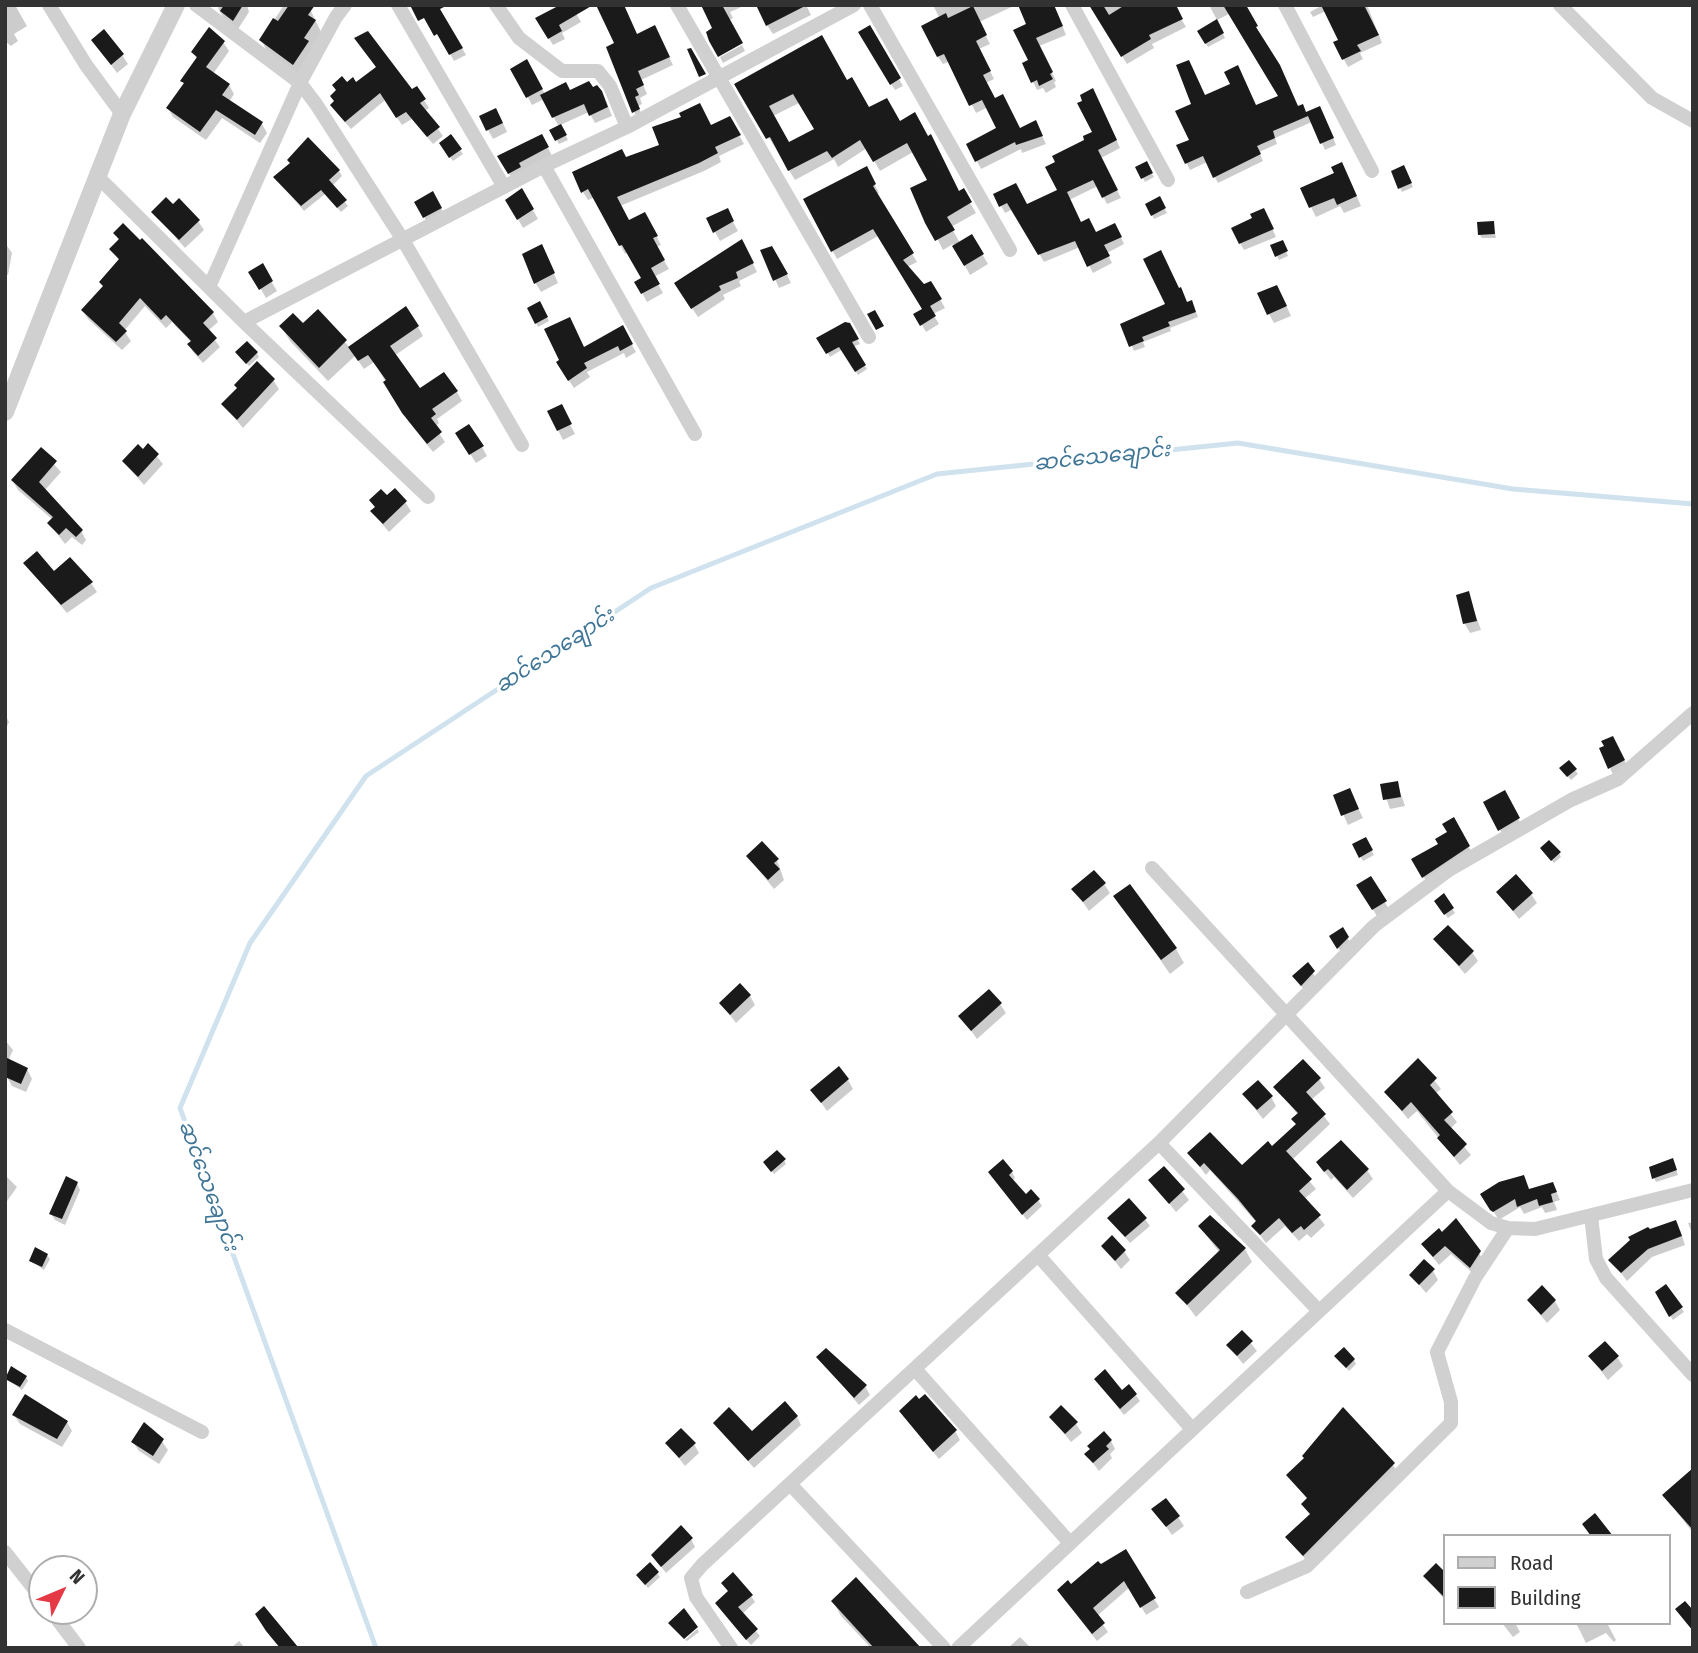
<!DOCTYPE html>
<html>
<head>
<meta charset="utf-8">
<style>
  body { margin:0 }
  #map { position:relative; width:1698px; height:1653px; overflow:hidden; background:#fff; font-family:"Fira Sans Condensed",sans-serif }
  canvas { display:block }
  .frame { position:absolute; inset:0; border:7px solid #333; pointer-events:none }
  .legend { position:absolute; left:1443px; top:1534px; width:228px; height:91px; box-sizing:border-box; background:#fff; border:2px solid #adadad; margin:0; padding:9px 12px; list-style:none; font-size:21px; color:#333 }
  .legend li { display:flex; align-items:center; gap:14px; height:35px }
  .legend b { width:35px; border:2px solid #adadad }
  .north { position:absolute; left:28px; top:1555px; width:70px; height:70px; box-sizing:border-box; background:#fff; border:2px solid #adadad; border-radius:50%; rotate:47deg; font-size:19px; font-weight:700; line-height:28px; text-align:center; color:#333 }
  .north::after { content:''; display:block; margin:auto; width:24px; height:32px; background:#e63946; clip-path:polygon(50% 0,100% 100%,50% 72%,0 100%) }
</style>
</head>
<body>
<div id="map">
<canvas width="1698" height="1653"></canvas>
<div class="frame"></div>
<ul class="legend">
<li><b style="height:9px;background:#d0d0d0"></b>Road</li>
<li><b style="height:19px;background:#1a1a1a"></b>Building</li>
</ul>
<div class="north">N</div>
</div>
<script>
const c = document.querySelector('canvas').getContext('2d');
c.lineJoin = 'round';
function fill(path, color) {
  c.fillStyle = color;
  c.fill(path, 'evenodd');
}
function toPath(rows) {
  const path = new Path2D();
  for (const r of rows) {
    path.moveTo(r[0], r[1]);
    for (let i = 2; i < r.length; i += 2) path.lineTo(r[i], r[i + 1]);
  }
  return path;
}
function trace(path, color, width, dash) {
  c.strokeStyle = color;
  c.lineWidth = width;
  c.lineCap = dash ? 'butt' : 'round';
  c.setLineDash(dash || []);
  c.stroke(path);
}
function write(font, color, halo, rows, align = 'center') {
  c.font = font + ' "Fira Sans Condensed","Noto Sans Myanmar",sans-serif';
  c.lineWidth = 7;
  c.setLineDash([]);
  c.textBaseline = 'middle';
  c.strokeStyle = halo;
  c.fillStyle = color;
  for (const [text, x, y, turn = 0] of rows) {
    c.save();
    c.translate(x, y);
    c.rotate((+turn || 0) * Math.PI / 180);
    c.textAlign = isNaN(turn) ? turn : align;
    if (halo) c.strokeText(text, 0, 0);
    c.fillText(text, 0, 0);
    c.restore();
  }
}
const shadow = toPath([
  [5,5,15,5,27,26,14,34,18,41,11,46,5,41],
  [220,5,247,5,249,12,238,29,223,17,218,8],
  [284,5,302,5,311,11,322,34,300,76,268,53,261,40],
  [571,5,581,22,562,33,565,39,553,45,537,19],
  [703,5,746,5,730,12,733,18,714,29],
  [806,5,811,15,773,34,767,25],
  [933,5,1016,5,979,22,990,44,979,49,994,79,986,83,995,100,1019,130,1039,130,1046,144,1022,153,1021,149,981,169,968,144,998,129,988,107,976,113,950,61,943,64,938,57,923,26,940,19],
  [1054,5,1066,35,1039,46,1056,81,1054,82,1056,87,1046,93,1043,88,1037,90,1024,64,1030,61,1016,31],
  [1173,5,1186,27,1152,44,1154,48,1127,64,1091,6],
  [1209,5,1227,5,1231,13,1217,20],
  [1323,5,1367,5,1382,43,1360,53,1363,59,1348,67,1335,43,1340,41,1326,11,1313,17,1310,12],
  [1247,10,1298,108,1306,114,1323,114,1336,145,1325,150,1312,122,1275,138,1277,144,1259,152,1263,161,1218,183,1207,162,1190,170,1178,146,1191,141,1205,97,1256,107,1281,96],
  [448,24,466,55,454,61,437,30],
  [1219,25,1225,38,1208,47,1199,32],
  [869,28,903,86,895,90,860,32],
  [366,31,412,91,416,88,429,108,425,111,443,136,433,144,412,119,402,125,385,100,351,129,337,113,347,84,356,84,377,68,356,38],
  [637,36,659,36,673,65,641,80,647,94,640,98,642,104,638,106,643,118,638,121,608,48],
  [93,40,122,55,128,64,117,73],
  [223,42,229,51,213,74,229,85,234,94,229,102,262,124,267,133,260,143,222,118,206,140,173,117,168,108,185,85,182,81,197,60,193,52],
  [742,45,745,51,723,63,720,57],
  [526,62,545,94,606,101,612,116,595,123,589,112,560,125,568,140,559,144,552,131,559,127,544,99,532,105,513,70],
  [846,82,869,110,899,123,959,193,963,191,976,213,951,227,960,243,972,237,988,264,970,275,953,244,943,250,912,189,929,181,913,152,880,171,867,148,838,167,834,159,795,180,736,84],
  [801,102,817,130,789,145,773,116],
  [1097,98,1120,148,1101,158,1121,198,1107,204,1098,186,1069,200,1081,224,1096,234,1119,233,1124,244,1107,253,1112,263,1093,273,1080,247,1044,262,1013,209,1005,213,995,195,1027,206,1059,191,1094,132],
  [481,117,501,119,507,132,493,139],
  [730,119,744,144,719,156,721,162,704,171,620,206,629,222,645,214,661,245,656,247,669,269,654,277,663,293,647,302,637,283,644,279,628,252,625,254,595,197,588,200,583,192,626,158],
  [542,136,552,156,513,181,500,157],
  [443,148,460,150,463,154,453,161],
  [1146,164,1154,177,1145,182,1138,168],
  [866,168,879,193,876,194,917,262,907,267,924,287,931,283,945,308,933,314,939,324,926,332,916,315,924,310,878,236,837,259,805,200],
  [1404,168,1413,187,1402,192,1400,188],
  [339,171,342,176,332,186,348,206,341,212,325,194,304,211,275,177],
  [1347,174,1361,206,1344,213,1340,206,1316,217,1302,189],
  [522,191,538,219,523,228,508,201],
  [1159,198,1167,213,1154,219,1147,204],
  [417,202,438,202,446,218,429,227],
  [154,213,198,221,204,230,185,248],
  [1267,217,1276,237,1244,250,1240,243],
  [708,219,732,220,738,231,720,241],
  [1493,223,1496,238,1482,238,1479,234],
  [115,233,213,313,218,322,208,331,220,347,203,363,194,353,189,345,191,342,172,322,166,328,145,306,124,331,131,341,122,350,88,319,83,311,104,287,101,283,120,262,111,249,119,241],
  [1282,242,1288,256,1279,260,1277,256],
  [5,243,12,253,8,275,5,274],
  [746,249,757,272,739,281,741,286,723,295,725,299,698,317,681,292],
  [762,251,782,265,791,283,779,288],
  [546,255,558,283,541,292,529,272],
  [262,266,277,291,266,298,251,272],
  [1282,296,1291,316,1274,323,1269,314],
  [540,303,549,321,538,327,529,309],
  [1187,304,1194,307,1198,317,1170,328,1171,331,1143,342,1145,347,1134,351,1123,325],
  [318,311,350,348,418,327,423,336,394,356,420,391,444,374,457,392,462,401,437,419,439,423,435,427,445,442,433,452,409,422,374,362,364,369,355,356,328,381,290,341,281,326,303,326],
  [849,324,860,344,853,347,867,369,858,375,843,349,830,357,819,338],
  [622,328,636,352,626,358,624,353,587,372,590,377,574,388,562,370,584,349],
  [257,353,259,357,249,366,240,357],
  [273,380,279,389,243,428,223,404],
  [561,407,575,434,563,440,549,412],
  [463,443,482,447,487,456,476,463],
  [148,446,163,464,144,485,124,462],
  [41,450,61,472,45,490,81,531,86,540,82,545,72,537,65,544,49,523,53,520,18,490,13,481],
  [387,498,405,502,411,511,389,532,372,512],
  [25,563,91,583,97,592,67,613],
  [1468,593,1481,630,1470,633,1465,624],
  [5,715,9,722,5,730],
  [1618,747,1629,770,1614,777,1602,749],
  [1569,762,1578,774,1571,780,1564,772],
  [1397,783,1405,806,1390,809,1382,786],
  [1349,790,1363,818,1348,825,1335,796],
  [1505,793,1523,828,1505,839,1486,803],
  [1453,820,1474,856,1429,886,1414,860,1440,844,1449,832],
  [1365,839,1374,855,1363,861,1354,845],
  [1544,852,1559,853,1561,857,1554,863],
  [748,857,777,860,784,880,774,889],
  [1371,878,1390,911,1378,918,1359,885],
  [1104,884,1110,893,1089,911,1074,889],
  [1498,892,1531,894,1537,903,1519,919],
  [1116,896,1176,949,1184,963,1170,974],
  [1444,896,1455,913,1448,918,1438,905],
  [1342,930,1350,942,1341,952,1331,937],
  [1436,940,1472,952,1478,961,1465,974],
  [1307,965,1319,982,1307,994,1294,976],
  [750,996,755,1005,736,1023,721,1003],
  [1000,1004,1006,1013,977,1039,961,1017],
  [5,1040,13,1050,5,1068],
  [1418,1060,1441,1089,1435,1094,1457,1122,1450,1129,1471,1155,1460,1165,1417,1111,1408,1119,1386,1092],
  [27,1069,32,1079,26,1092,12,1086,7,1077],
  [1319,1079,1325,1088,1311,1100,1330,1124,1292,1160,1316,1189,1304,1199,1325,1225,1311,1238,1307,1234,1299,1241,1285,1226,1266,1243,1253,1226,1257,1223,1210,1170,1206,1175,1189,1153,1242,1167,1272,1148,1297,1125,1298,1115,1276,1087],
  [848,1080,853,1089,827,1111,813,1091],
  [1244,1095,1271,1097,1276,1106,1263,1119],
  [784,1160,786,1164,774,1174,767,1166],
  [1318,1163,1367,1170,1373,1179,1353,1198,1334,1177,1331,1180],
  [1674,1164,1678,1175,1656,1182,1654,1178],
  [1164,1168,1189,1200,1176,1212,1150,1180],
  [1012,1172,1015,1178,1012,1181,1026,1196,1038,1200,1042,1206,1027,1220,994,1178],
  [5,1175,17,1187,5,1204],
  [77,1183,80,1190,65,1225,55,1220,51,1214],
  [1553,1184,1560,1200,1554,1202,1557,1210,1545,1213,1542,1207,1524,1214,1520,1207,1499,1220,1487,1202],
  [1109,1218,1145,1219,1150,1226,1130,1243],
  [1456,1221,1485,1262,1476,1276,1451,1254,1439,1265,1423,1245],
  [1693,1222,1693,1236,1688,1223],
  [1200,1227,1245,1249,1252,1262,1196,1317,1178,1293,1219,1252],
  [1680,1230,1685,1245,1652,1257,1627,1281,1611,1260,1649,1232],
  [1103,1246,1124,1251,1130,1260,1121,1269],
  [47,1255,50,1259,44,1270,31,1261],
  [1433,1271,1438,1280,1426,1293,1411,1275],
  [1529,1300,1555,1301,1560,1310,1547,1323],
  [1664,1307,1681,1308,1684,1312,1673,1320],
  [1242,1332,1257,1351,1243,1364,1229,1346],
  [819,1357,865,1386,870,1395,859,1405],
  [1590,1357,1617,1357,1623,1366,1608,1380],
  [1339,1360,1354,1360,1356,1364,1349,1371],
  [26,1377,28,1381,22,1390,6,1378],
  [1100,1385,1122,1392,1129,1386,1140,1401,1124,1415],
  [1343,1410,1397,1470,1307,1561,1291,1543,1311,1515,1308,1499,1288,1475,1306,1459],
  [901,1411,955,1431,960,1440,939,1459],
  [14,1415,67,1422,72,1431,62,1447,20,1424],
  [797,1417,801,1425,754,1468,715,1423,752,1434],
  [1051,1417,1076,1424,1082,1433,1071,1442],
  [145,1424,154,1430,168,1450,159,1464,139,1451,133,1442],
  [1111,1441,1115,1449,1110,1454,1112,1458,1099,1471,1086,1454],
  [667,1443,694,1444,699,1453,685,1466],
  [1693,1470,1693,1533,1664,1495],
  [1154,1510,1178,1517,1184,1526,1172,1535],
  [691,1539,695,1547,666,1573,653,1556],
  [1126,1551,1159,1607,1146,1615,1130,1587,1097,1616,1108,1632,1097,1641,1064,1599,1071,1586],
  [1436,1565,1444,1574,1444,1599,1425,1576],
  [657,1573,660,1577,648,1588,640,1579],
  [751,1596,755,1602,742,1614,760,1636,751,1645,721,1610],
  [833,1601,918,1648,871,1648,841,1616],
  [1502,1623,1515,1623,1520,1632,1513,1637],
  [1576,1623,1607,1623,1616,1640,1614,1642,1606,1633,1586,1643],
  [697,1629,699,1632,687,1641,685,1640],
  [1020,1637,1031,1648,1008,1648],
  [239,1641,245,1648,231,1648]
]);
const stream = toPath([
  [376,1648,180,1108,250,943,366,776,651,588,937,474,1238,443,1513,489,1693,504]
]);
const building = toPath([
  [224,5,243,5,233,21,220,11],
  [289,5,315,5,308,15,316,20,304,38,309,41,293,65,259,40,273,18,278,21],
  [410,5,448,5,440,9,463,48,449,55,437,34,434,36,424,18,418,21],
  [560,5,593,5,559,25,562,31,548,39,535,18],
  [596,5,624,5,637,34,655,25,670,57,638,71,644,85,636,89,639,95,635,97,640,109,632,113,606,47,614,43],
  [701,5,722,5,743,43,718,57,709,41,706,32,712,28],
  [756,5,807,5,766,26],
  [1018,5,1054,5,1063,26,1036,38,1053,72,1050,74,1053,79,1039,86,1037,80,1031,83,1022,63,1028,60,1013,30,1026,24],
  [1089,5,1103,5,1109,15,1125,5,1176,5,1183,19,1149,35,1151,39,1121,57],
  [1223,5,1246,5,1258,26,1256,27,1280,65,1298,106,1303,104,1306,112,1320,106,1334,138,1320,144,1308,116,1273,131,1275,138,1257,146,1261,154,1213,178,1203,156,1185,164,1176,145,1189,140,1175,111,1191,104,1176,65,1189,60,1205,95,1230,84,1224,72,1238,65,1256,105,1278,96],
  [1321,5,1364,5,1379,35,1357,45,1361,51,1342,60,1333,42,1338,40],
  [973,6,987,35,976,41,991,71,983,75,995,98,1003,94,1020,128,1036,120,1043,136,1016,145,1015,142,975,162,966,144,996,128,982,100,969,106,944,54,937,57,921,26,946,13,948,18],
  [1217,19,1224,33,1205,44,1197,31],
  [870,25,901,78,890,85,858,32],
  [209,27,225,41,206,67,230,84,222,95,263,122,255,135,216,110,200,132,166,108,184,83,180,81,197,57,191,52],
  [104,29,124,54,111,65,91,40],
  [368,31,412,89,417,86,426,99,420,103,440,127,427,137,406,112,396,118,380,93,345,122,330,105,334,101,330,96,336,90,332,85,342,76,347,82,353,77,356,82,376,67,354,38],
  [822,35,847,80,852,77,869,107,887,98,900,121,915,112,928,136,931,134,959,191,964,188,972,202,947,217,955,230,935,241,925,223,910,188,927,180,907,143,873,162,860,140,832,158,827,151,788,171,770,137,766,139,734,84],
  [793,94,814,129,789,142,769,106],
  [691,48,706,74,699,77,687,49],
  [527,59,543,89,526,98,510,69],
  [589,81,593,87,597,85,602,91,608,107,589,116,584,104,552,118,540,95,566,82,570,90],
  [1093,88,1117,140,1098,150,1118,190,1102,198,1093,180,1067,192,1081,222,1089,218,1096,232,1115,223,1122,237,1104,245,1110,256,1087,267,1075,241,1038,255,1007,203,999,207,993,194,1016,183,1027,204,1057,190,1045,167,1055,162,1052,156,1084,140,1083,136,1092,132,1077,103,1082,101,1080,95],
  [700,103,711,125,730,116,741,135,715,147,718,153,699,163,617,197,629,220,645,212,658,236,653,238,665,260,651,268,660,284,641,294,634,282,641,278,622,245,619,246,588,189,581,193,572,172,622,149,626,157,659,145,652,127,681,117,679,113],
  [496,108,503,123,486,131,479,116],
  [561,124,567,135,555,141,549,130],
  [451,134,462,149,449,158,439,143],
  [542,134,549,147,519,163,521,167,508,174,497,156],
  [308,137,340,170,329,180,347,200,337,208,321,190,301,206,273,177,290,163,287,160],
  [1147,161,1153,173,1141,179,1135,167],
  [1342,162,1357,196,1337,205,1334,198,1309,208,1300,188,1334,173,1331,167],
  [1404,165,1412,183,1398,189,1391,171],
  [867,166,876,184,873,186,914,253,903,260,924,284,931,281,942,299,930,306,936,316,920,326,913,314,922,309,873,229,831,252,803,199],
  [522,188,534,209,517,220,505,200],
  [433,191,442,208,423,218,414,202],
  [1160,196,1166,208,1151,216,1145,204],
  [166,197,173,204,179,198,200,220,179,240,151,212],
  [728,208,734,221,713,233,706,218],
  [1264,208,1274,229,1239,244,1231,228,1252,218,1250,214],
  [1494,221,1495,234,1478,235,1477,222],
  [123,223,140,240,142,238,214,312,203,323,217,338,198,356,187,344,191,341,166,315,161,320,140,298,119,323,127,331,116,342,81,310,103,286,99,282,119,259,109,249,119,239,113,233],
  [972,234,984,254,964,266,952,246],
  [742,239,754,263,736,272,738,278,719,286,721,290,691,309,674,283],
  [1283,240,1288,251,1275,257,1270,245],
  [542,244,555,273,534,284,522,254],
  [772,246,788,274,773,281,760,250],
  [1161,250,1179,288,1181,287,1187,302,1192,300,1196,312,1168,322,1170,326,1142,337,1144,341,1129,347,1120,324,1165,304,1143,259],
  [263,263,273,281,259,290,248,272],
  [1277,285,1287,306,1267,315,1257,293],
  [540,301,548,317,535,324,527,308],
  [406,306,419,326,390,346,420,388,444,372,458,391,432,409,436,414,431,418,442,432,427,444,402,413,383,382,386,380,368,355,358,361,348,347],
  [318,309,347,340,319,368,279,326,293,313,303,323],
  [875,310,884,326,876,330,867,314],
  [570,317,584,347,623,325,633,344,620,351,618,346,584,363,587,368,568,381,556,362,559,360,544,329],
  [845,322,850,323,859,339,852,342,866,365,855,372,839,347,826,354,816,338],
  [247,341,258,352,246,364,235,352],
  [257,361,275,379,237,420,221,404,237,388,234,385],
  [562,404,572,424,557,431,547,411],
  [469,424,484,446,469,455,455,433],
  [148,443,159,454,138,477,122,461,138,444,143,449],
  [41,447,57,461,39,482,83,530,76,537,66,528,59,535,47,523,53,517,11,480],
  [395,488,407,501,383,524,370,511,375,507,369,500,381,489,387,495],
  [37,551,54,571,70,557,93,582,61,605,23,563],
  [1469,591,1477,621,1463,624,1456,595],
  [1613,736,1625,760,1608,769,1599,748,1604,746,1601,741],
  [1569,760,1577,769,1567,777,1559,768],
  [1398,781,1401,797,1383,800,1380,784],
  [1350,788,1359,809,1341,816,1333,795],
  [1505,790,1520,818,1498,831,1483,802],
  [1454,817,1470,846,1422,878,1411,859,1438,844,1435,839,1447,832,1442,824],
  [1366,837,1373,850,1359,858,1352,844],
  [1549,840,1561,852,1551,861,1540,848],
  [762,841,779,859,774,863,780,869,768,880,746,856],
  [1094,870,1106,883,1083,902,1071,889],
  [1516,874,1533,893,1513,911,1496,892],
  [1371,876,1387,901,1372,910,1356,885],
  [1130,884,1177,948,1161,960,1113,896],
  [1444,893,1454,908,1444,915,1434,901],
  [1448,925,1474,951,1459,966,1433,939],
  [1343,927,1349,937,1337,949,1329,936],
  [1308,962,1315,971,1301,986,1292,976],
  [740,983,751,995,730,1015,719,1003],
  [989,989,1002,1003,971,1031,958,1016],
  [5,1057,28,1068,21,1084,5,1077],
  [1418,1058,1437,1078,1430,1085,1453,1112,1444,1120,1467,1144,1454,1157,1437,1138,1440,1135,1411,1102,1402,1111,1384,1092],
  [1303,1059,1321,1078,1306,1092,1326,1114,1286,1151,1312,1179,1299,1191,1321,1215,1304,1230,1301,1226,1292,1233,1279,1218,1260,1235,1251,1226,1256,1221,1238,1199,1204,1163,1200,1167,1187,1153,1210,1132,1242,1165,1268,1141,1272,1146,1296,1124,1291,1119,1298,1113,1273,1087],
  [839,1066,849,1079,821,1103,810,1090],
  [1258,1080,1273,1096,1257,1110,1242,1094],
  [1341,1140,1369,1169,1347,1190,1328,1169,1324,1172,1316,1162],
  [777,1150,786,1159,771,1172,763,1162],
  [1673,1158,1677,1170,1652,1179,1649,1167],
  [1003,1159,1013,1171,1009,1175,1026,1194,1031,1189,1040,1199,1022,1215,988,1172],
  [1164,1166,1185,1189,1169,1204,1148,1180],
  [1524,1175,1529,1189,1553,1182,1557,1192,1551,1194,1553,1202,1539,1206,1537,1199,1517,1207,1515,1199,1493,1212,1490,1210,1480,1194,1499,1182],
  [66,1176,78,1182,62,1219,49,1214],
  [1129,1198,1147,1218,1125,1237,1107,1218],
  [1210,1215,1246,1248,1187,1305,1175,1293,1220,1250,1198,1226],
  [1456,1218,1481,1251,1470,1268,1445,1246,1433,1257,1421,1244,1439,1228,1442,1232],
  [1676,1220,1682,1236,1648,1249,1621,1273,1608,1260,1630,1240,1628,1237,1648,1227,1650,1229],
  [1112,1235,1126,1250,1115,1261,1101,1246],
  [35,1247,48,1254,42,1267,29,1261],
  [1424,1259,1435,1269,1419,1285,1409,1275],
  [1666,1284,1683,1307,1669,1317,1655,1292],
  [1542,1285,1556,1300,1541,1315,1527,1300],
  [1242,1330,1253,1341,1237,1356,1226,1345],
  [1605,1341,1619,1356,1602,1371,1588,1356],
  [1344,1347,1355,1359,1346,1368,1334,1356],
  [826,1348,867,1385,854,1398,816,1357],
  [11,1366,27,1376,20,1387,5,1379],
  [1105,1369,1122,1390,1129,1384,1137,1394,1120,1409,1094,1379],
  [25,1394,68,1421,57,1439,12,1415],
  [925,1394,957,1430,933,1452,899,1411,916,1395,919,1399],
  [785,1401,798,1416,748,1461,713,1423,729,1407,752,1431],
  [1061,1405,1078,1422,1065,1434,1049,1417],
  [1343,1407,1395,1463,1303,1556,1285,1537,1310,1514,1301,1504,1307,1498,1286,1475,1304,1458,1302,1456],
  [144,1422,164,1439,153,1456,131,1442],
  [681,1428,696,1443,679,1458,665,1443],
  [1104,1431,1112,1440,1106,1446,1109,1449,1093,1463,1084,1454,1090,1449,1087,1446],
  [1693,1468,1693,1530,1662,1495],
  [1166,1498,1180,1516,1166,1527,1151,1509],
  [1595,1513,1613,1536,1591,1536,1582,1524],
  [681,1525,693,1538,661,1567,651,1555],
  [1126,1549,1156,1598,1140,1608,1124,1581,1093,1608,1105,1623,1092,1634,1057,1590,1068,1580,1071,1584,1098,1561,1101,1564],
  [650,1562,659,1572,645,1585,636,1575],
  [1436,1563,1444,1571,1444,1597,1423,1576],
  [733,1572,753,1595,738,1607,758,1629,746,1640,715,1603,728,1591,721,1583],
  [856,1577,921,1648,874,1648,831,1601],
  [1685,1601,1693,1610,1693,1631,1675,1609],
  [264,1606,298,1647,298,1648,280,1648,266,1631,255,1614],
  [684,1608,698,1627,684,1639,668,1623]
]);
const minor = toPath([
  [49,5,86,65,122,114],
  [196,5,300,83,316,104,403,240,522,445],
  [398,5,504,187],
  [496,5,519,38,562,71,598,71,610,86,627,127],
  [677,5,869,337],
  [870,5,1010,250],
  [1072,5,1168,180],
  [1285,5,1372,171],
  [1560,5,1652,98,1693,121],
  [544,166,695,434],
  [98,177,244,322,428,497],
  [209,287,300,83,336,17,345,5],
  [244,322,544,166,627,127,854,5],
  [1152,868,1448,1191,1491,1223,1508,1228,1535,1229,1693,1190],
  [1159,1143,1319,1311],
  [1591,1216,1596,1259,1606,1278,1693,1375],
  [1038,1255,1192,1429],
  [5,1330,202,1432],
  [915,1369,1070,1543],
  [790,1484,944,1648],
  [5,1552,42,1599],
  [1247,1592,1307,1566,1451,1423,1451,1402,1437,1352,1475,1278,1508,1228],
  [51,1611,79,1648],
  [731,1648,696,1597,691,1578,702,1565,1159,1143,1374,926,1449,870,1571,800,1618,779,1693,713],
  [958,1648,1448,1191]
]);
const tertiary = toPath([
  [5,412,122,114,176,5]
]);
const waterNames = [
  ["ဆင်သေချောင်း",1102,457,-6],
  ["ဆင်သေချောင်း",555,651,-33],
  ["ဆင်သေချောင်း",208,1186,70]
];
fill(shadow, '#0003');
trace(stream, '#cfe2ee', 5);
fill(building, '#1a1a1a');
trace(minor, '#d0d0d0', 14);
trace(tertiary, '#d0d0d0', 18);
write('italic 21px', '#3f7597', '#fff', waterNames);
</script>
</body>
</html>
